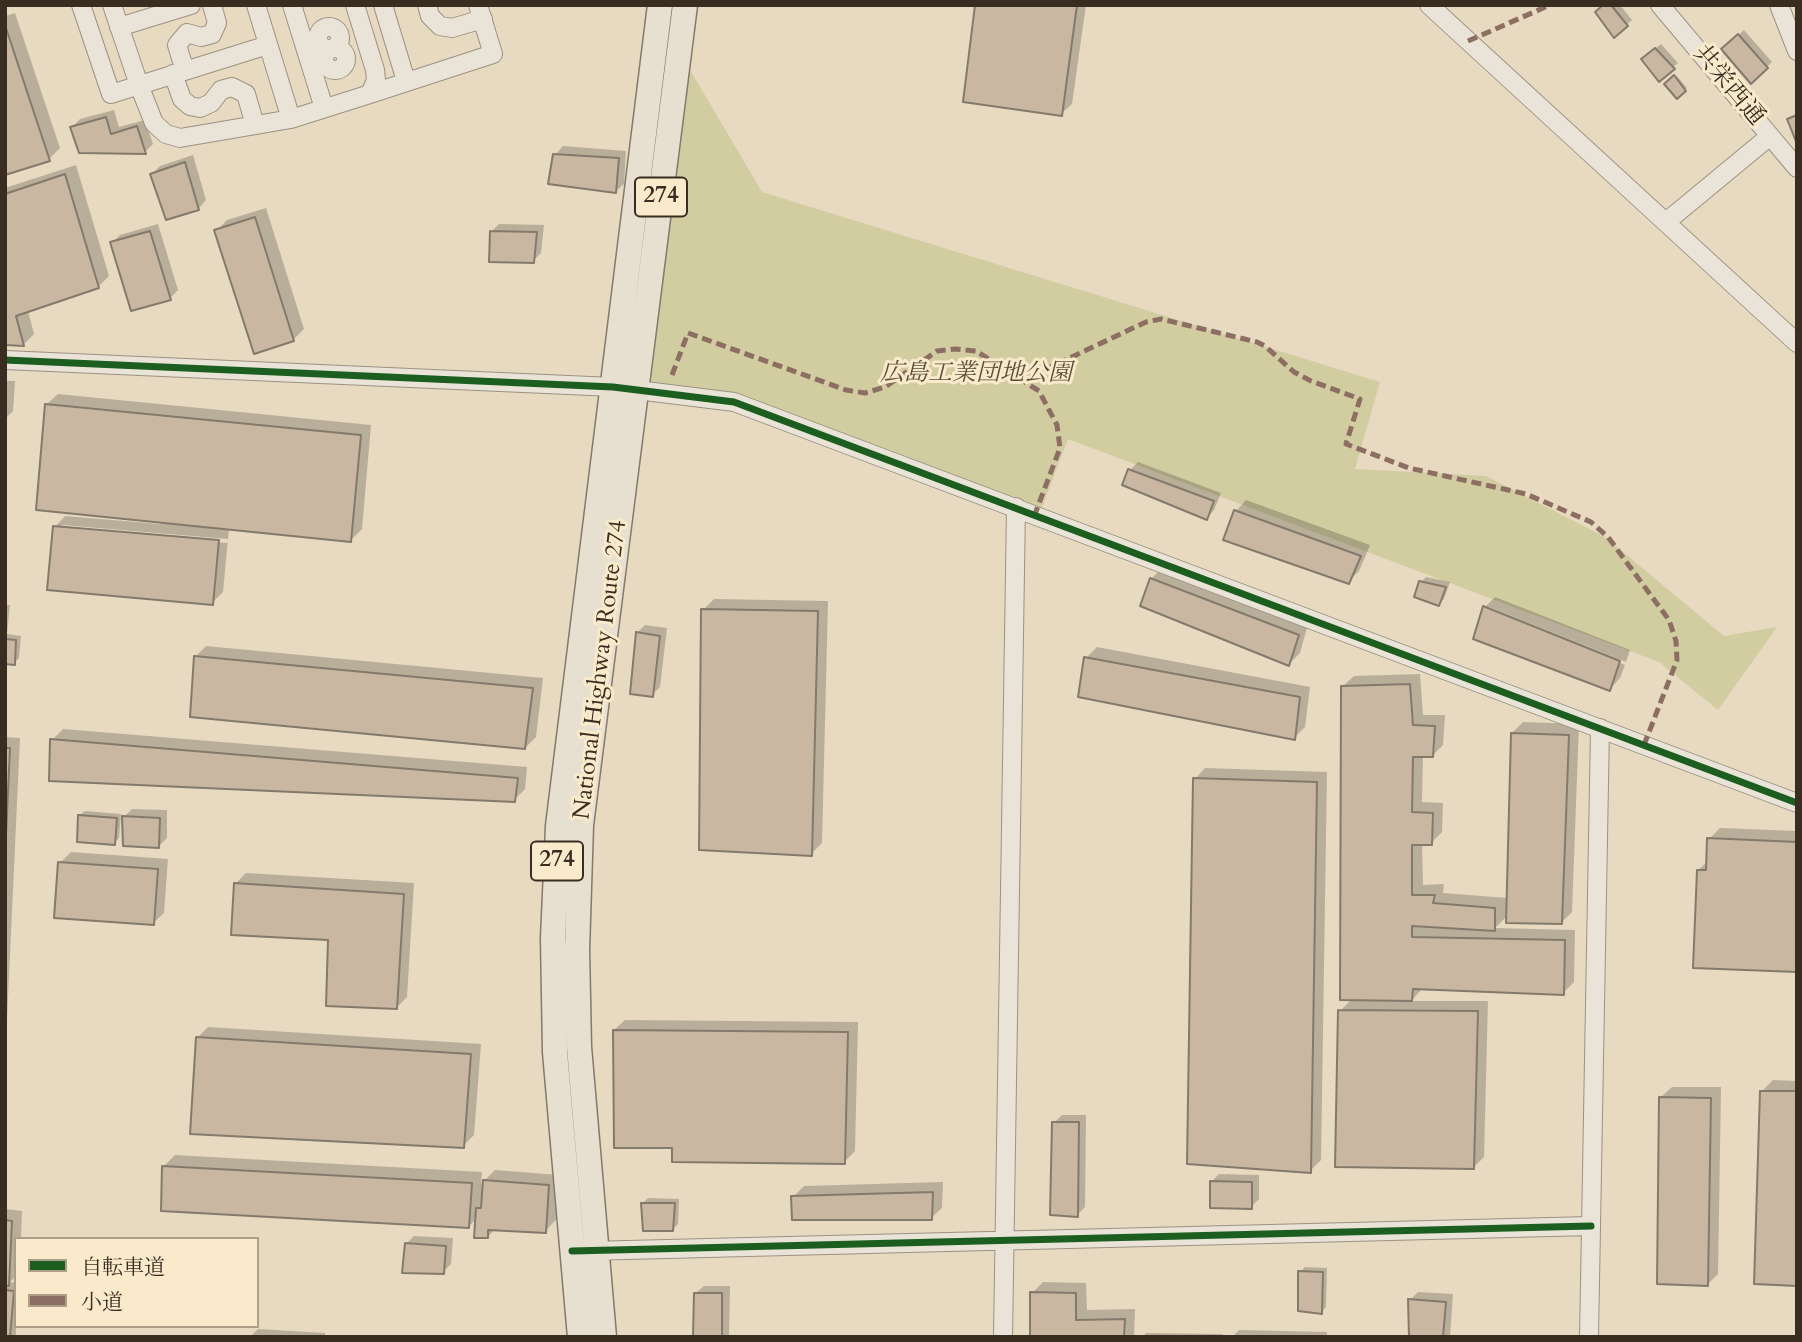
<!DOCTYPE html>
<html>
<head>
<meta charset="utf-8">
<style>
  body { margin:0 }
  #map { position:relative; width:1802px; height:1342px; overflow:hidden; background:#e7dac0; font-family:Cardo,"Noto Serif JP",serif }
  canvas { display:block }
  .frame { position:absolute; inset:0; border:7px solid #392c20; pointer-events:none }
  .legend { position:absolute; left:14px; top:1237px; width:245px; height:91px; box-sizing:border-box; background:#faeacc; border:2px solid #ad9e87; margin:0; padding:9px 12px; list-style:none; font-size:21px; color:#392c20 }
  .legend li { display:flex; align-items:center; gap:14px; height:35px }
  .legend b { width:35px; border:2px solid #ad9e87 }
</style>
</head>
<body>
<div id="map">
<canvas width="1802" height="1342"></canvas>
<div class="frame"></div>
<ul class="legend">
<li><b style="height:9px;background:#1b5e20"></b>自転車道</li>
<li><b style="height:9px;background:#8d6e63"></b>小道</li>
</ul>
</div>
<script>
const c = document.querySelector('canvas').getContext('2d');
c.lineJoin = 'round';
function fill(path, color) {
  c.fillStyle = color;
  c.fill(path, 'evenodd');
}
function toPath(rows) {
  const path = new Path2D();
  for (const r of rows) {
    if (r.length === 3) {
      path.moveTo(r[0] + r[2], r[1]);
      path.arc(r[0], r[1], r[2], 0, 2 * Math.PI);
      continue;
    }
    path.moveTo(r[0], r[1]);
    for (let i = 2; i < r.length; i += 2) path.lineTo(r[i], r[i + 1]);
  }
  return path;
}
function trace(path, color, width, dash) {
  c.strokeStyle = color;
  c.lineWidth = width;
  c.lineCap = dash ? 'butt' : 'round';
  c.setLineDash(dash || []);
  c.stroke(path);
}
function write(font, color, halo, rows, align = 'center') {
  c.font = font + ' Cardo,"Noto Serif JP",serif';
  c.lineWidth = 6;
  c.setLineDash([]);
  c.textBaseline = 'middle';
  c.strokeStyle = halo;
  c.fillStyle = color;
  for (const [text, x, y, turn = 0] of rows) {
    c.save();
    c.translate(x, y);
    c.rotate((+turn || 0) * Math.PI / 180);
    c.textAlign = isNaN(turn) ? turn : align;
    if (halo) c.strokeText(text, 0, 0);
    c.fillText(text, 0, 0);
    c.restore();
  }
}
const green = toPath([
  [680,53,762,192,1380,382,1355,469,1486,476,1605,537,1724,636,1777,627,1718,710,1659,662,1068,439,1039,515,734,402,636,389]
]);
const shadow = toPath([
  [977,5,1086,5,1072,104,1061,114],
  [1604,5,1620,5,1632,20,1615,35],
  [15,13,60,148,49,159,5,173,5,16],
  [1744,30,1772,62,1751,81,1724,49],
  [1661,44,1678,63,1673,67,1648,54],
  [1676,75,1687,88,1677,96,1666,84],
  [114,110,119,127,145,120,153,144,145,152,72,127,80,119],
  [563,146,626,151,624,184,616,191,555,155],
  [193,155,206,200,199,208,152,174,160,166],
  [76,165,109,276,98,287,28,311,34,334,23,345,5,343,5,188],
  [266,208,304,329,293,340,216,231,227,220],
  [158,224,178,290,170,298,112,243,120,235],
  [499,224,544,225,541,253,533,261,491,232],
  [5,381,15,381,13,411,5,419],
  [58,394,371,425,362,529,351,540,229,528,223,592,212,603,55,527,65,516,160,524,161,521,47,404],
  [62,525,228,539,228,543,62,528],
  [1138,462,1221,493,1214,510,1207,518,1130,470],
  [1246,500,1370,545,1359,571,1348,582,1236,511],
  [1162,568,1308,624,1300,653,1289,664,1142,605,1151,579],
  [1426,577,1450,582,1444,599,1439,604,1421,582],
  [1495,597,1630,650,1626,662,1489,607,1489,611,1625,665,1620,678,1610,689,1476,638,1485,607],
  [714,599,828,601,822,843,811,854,703,610],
  [5,605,10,605,7,634,21,636,19,658,14,663,5,662],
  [645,625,667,628,660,687,652,695,637,633],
  [206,646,543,678,536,737,525,748,196,656],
  [1097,647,1310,687,1305,727,1294,738,1086,658],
  [1420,674,1423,715,1445,715,1443,745,1432,756,1423,755,1422,802,1443,803,1442,832,1431,843,1422,843,1423,885,1444,884,1443,893,1508,898,1512,733,1523,722,1579,724,1572,912,1561,923,1508,915,1495,928,1575,930,1574,982,1563,993,1423,988,1411,1001,1488,1001,1484,1157,1473,1168,1340,1011,1353,998,1343,686,1354,676],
  [63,729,527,767,525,789,514,800,52,740],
  [5,737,20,738,5,1063],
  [1205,768,1327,772,1321,1160,1310,1171,1195,779],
  [132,809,167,810,167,838,159,846,124,817],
  [85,811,121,814,119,838,114,843,80,815],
  [1720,828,1797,831,1797,970,1698,870,1708,861,1709,839],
  [71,852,168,859,164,913,153,923,60,863],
  [246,873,414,883,407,997,396,1008,329,938,235,884],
  [625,1020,858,1022,855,1151,844,1162,674,1146,614,1030],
  [208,1027,481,1044,474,1135,463,1146,197,1038],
  [1773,1080,1797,1081,1797,1284,1762,1091],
  [1672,1087,1721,1087,1718,1274,1707,1285,1661,1097],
  [1062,1115,1086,1115,1085,1207,1077,1215,1054,1123],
  [175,1155,482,1172,481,1184,495,1170,559,1175,556,1220,545,1231,496,1228,488,1237,477,1218,468,1227,164,1166],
  [1219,1174,1259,1175,1259,1199,1251,1207,1211,1182],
  [943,1182,942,1208,931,1218,793,1197,804,1186],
  [648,1198,679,1199,678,1224,673,1229,643,1203],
  [5,1209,22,1211,21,1239,16,1239,16,1276,10,1282,16,1283,16,1337,5,1337],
  [414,1236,453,1238,451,1264,443,1272,406,1244],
  [1305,1267,1327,1268,1326,1307,1321,1312,1300,1272],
  [1043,1282,1086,1283,1087,1310,1135,1309,1134,1337,1031,1337,1032,1293],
  [704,1286,730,1286,729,1337,695,1337,696,1293],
  [1418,1292,1453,1294,1450,1337,1411,1337,1410,1300],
  [258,1329,325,1333,325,1337,250,1337],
  [1239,1330,1327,1332,1327,1337,1232,1337],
  [1146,1333,1223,1334,1222,1337,1142,1337]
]);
const building = toPath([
  [975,5,1077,5,1062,116,963,102,975,5],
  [1603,5,1611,5,1628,26,1614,38,1595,12,1603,5],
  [5,25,50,161,5,175,5,25],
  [1738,34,1768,68,1751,84,1721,49,1738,34],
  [1655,48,1675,69,1659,82,1641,59,1655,48],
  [1674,75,1686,91,1677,99,1664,84,1674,75],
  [1797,115,1797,144,1787,119,1797,115],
  [106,117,111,134,137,126,146,154,79,153,70,127,106,117],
  [553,154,619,158,616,193,548,184,553,154],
  [185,162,199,210,166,220,150,174,185,162],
  [65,174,99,288,16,316,24,346,5,345,5,194,65,174],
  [255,217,294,341,254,354,214,230,255,217],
  [150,231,171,300,131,311,110,242,150,231],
  [490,231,537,232,534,263,489,262,490,231],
  [45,404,361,435,351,542,36,510,45,404],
  [1128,469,1214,501,1207,520,1122,485,1128,469],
  [1234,510,1361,556,1349,584,1223,540,1234,510],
  [53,526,219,540,213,605,47,590,53,526],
  [1150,578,1299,635,1289,666,1140,606,1150,578],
  [1419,581,1446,587,1439,606,1414,597,1419,581],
  [1483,606,1620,661,1610,691,1473,639,1483,606],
  [701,609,818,611,812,856,699,850,701,609],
  [636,632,660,636,653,697,630,694,636,632],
  [5,639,16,640,15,665,5,664,5,639],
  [194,656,533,688,525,749,190,717,194,656],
  [1084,657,1300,697,1295,740,1078,697,1084,657],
  [1410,684,1413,725,1435,726,1433,757,1413,757,1412,812,1433,813,1432,845,1412,845,1412,895,1435,895,1433,903,1495,908,1495,931,1412,926,1412,937,1565,940,1564,995,1413,989,1412,1001,1340,1000,1341,686,1410,684],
  [1511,733,1569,735,1562,924,1506,923,1511,733],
  [50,739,518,778,515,802,49,781,50,739],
  [5,748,10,748,5,857,5,748],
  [1193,778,1317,782,1311,1173,1187,1164,1193,778],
  [78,815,117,818,115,845,77,842,78,815],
  [122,816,160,818,159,848,123,846,122,816],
  [1707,838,1797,842,1797,972,1693,968,1697,870,1706,870,1707,838],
  [58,862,158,869,154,925,54,918,58,862],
  [234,883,404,894,397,1009,326,1006,328,940,231,935,234,883],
  [1338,1010,1478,1011,1474,1169,1335,1167,1338,1010],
  [613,1030,848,1032,845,1164,672,1162,672,1148,614,1148,613,1030],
  [196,1037,471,1054,464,1148,190,1134,196,1037],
  [1760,1091,1797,1091,1797,1286,1754,1284,1760,1091],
  [1659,1097,1711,1098,1708,1286,1657,1284,1659,1097],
  [1052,1122,1079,1122,1078,1217,1050,1215,1052,1122],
  [162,1166,472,1183,469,1228,161,1211,162,1166],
  [483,1180,549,1185,546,1233,488,1230,488,1238,474,1238,476,1208,481,1208,483,1180],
  [1210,1181,1252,1182,1252,1209,1210,1208,1210,1181],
  [933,1192,932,1220,792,1220,791,1196,933,1192],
  [641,1203,675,1203,673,1231,643,1231,641,1203],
  [5,1220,12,1221,9,1286,5,1286,5,1220],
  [405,1243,446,1246,444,1274,402,1273,405,1243],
  [1298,1271,1323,1272,1322,1314,1298,1311,1298,1271],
  [5,1290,14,1291,10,1337,5,1337,5,1290],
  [1030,1292,1076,1293,1076,1320,1125,1319,1124,1337,1030,1337,1030,1292],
  [694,1293,722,1293,722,1337,693,1337,694,1293],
  [1408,1299,1446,1302,1443,1337,1409,1337,1408,1299]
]);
const minor = toPath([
  [81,5,111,94,268,45],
  [112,5,139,85,154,123,166,134,180,138,291,119,370,94,376,80,375,70,355,5],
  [256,5,291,119],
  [292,5,324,108],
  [383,5,406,81],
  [427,5,430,16,440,26,452,28,483,19],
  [1429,5,1797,343],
  [1660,5,1797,168],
  [1779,5,1797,51],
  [119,27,191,5],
  [329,38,11],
  [335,59,11],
  [185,71,177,45,187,33,201,37,212,34,217,23,212,5],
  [173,74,182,99,190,106,200,108,211,103,221,90,232,87,246,94,255,125],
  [370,94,493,54,478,5],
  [1666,222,1770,136],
  [5,360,613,387,734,402,1797,803],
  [587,1251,1591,1226],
  [1003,1337,1016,507],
  [1589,1337,1600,728]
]);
const highway = toPath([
  [580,1337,555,1052,553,938,558,826,660,5],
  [604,1337,579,1047,577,950,581,825,685,5]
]);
const quiet = toPath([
  [1468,41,1550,5],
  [672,375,688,333,846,390,865,393,885,387,937,351,955,349,976,351,1039,391,1057,425,1060,448,1035,514],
  [1014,375,1044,370,1146,322,1161,319,1257,342,1265,346,1294,372,1311,381,1360,399,1346,444,1409,468,1526,494,1591,522,1608,537,1669,620,1676,641,1677,660,1644,745]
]);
const cycleway = toPath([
  [5,360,613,387,734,402,1797,803],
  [572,1251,1591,1226]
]);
const shields = [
  [661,197,52],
  [557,861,52]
];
const shieldNames = [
  ["274",661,197],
  ["274",557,861]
];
const streetNames = [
  ["共栄西通",1728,86,50],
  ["National Highway Route 274",601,670,-83]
];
const parkNames = [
  ["広島工業団地公園",976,374]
];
fill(green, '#d2cca1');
fill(shadow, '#0003');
fill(building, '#c9b7a2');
trace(building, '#837a6c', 2);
trace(minor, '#9b9282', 20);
trace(highway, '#837a6c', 27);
trace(minor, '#eae3d7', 18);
trace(highway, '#e7dfd0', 24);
trace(quiet, '#8d6e63', 5, [10, 5]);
trace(cycleway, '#1b5e20', 7);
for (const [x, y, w] of shields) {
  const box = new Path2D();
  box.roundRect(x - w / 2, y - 19.5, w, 39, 5);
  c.fillStyle = '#faeacc';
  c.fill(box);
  trace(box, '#392c20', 2);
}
write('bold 23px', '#392c20', null, shieldNames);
write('24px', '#392c20', '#faeacc', streetNames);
write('italic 24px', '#5b513a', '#faeacc', parkNames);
</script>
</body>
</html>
